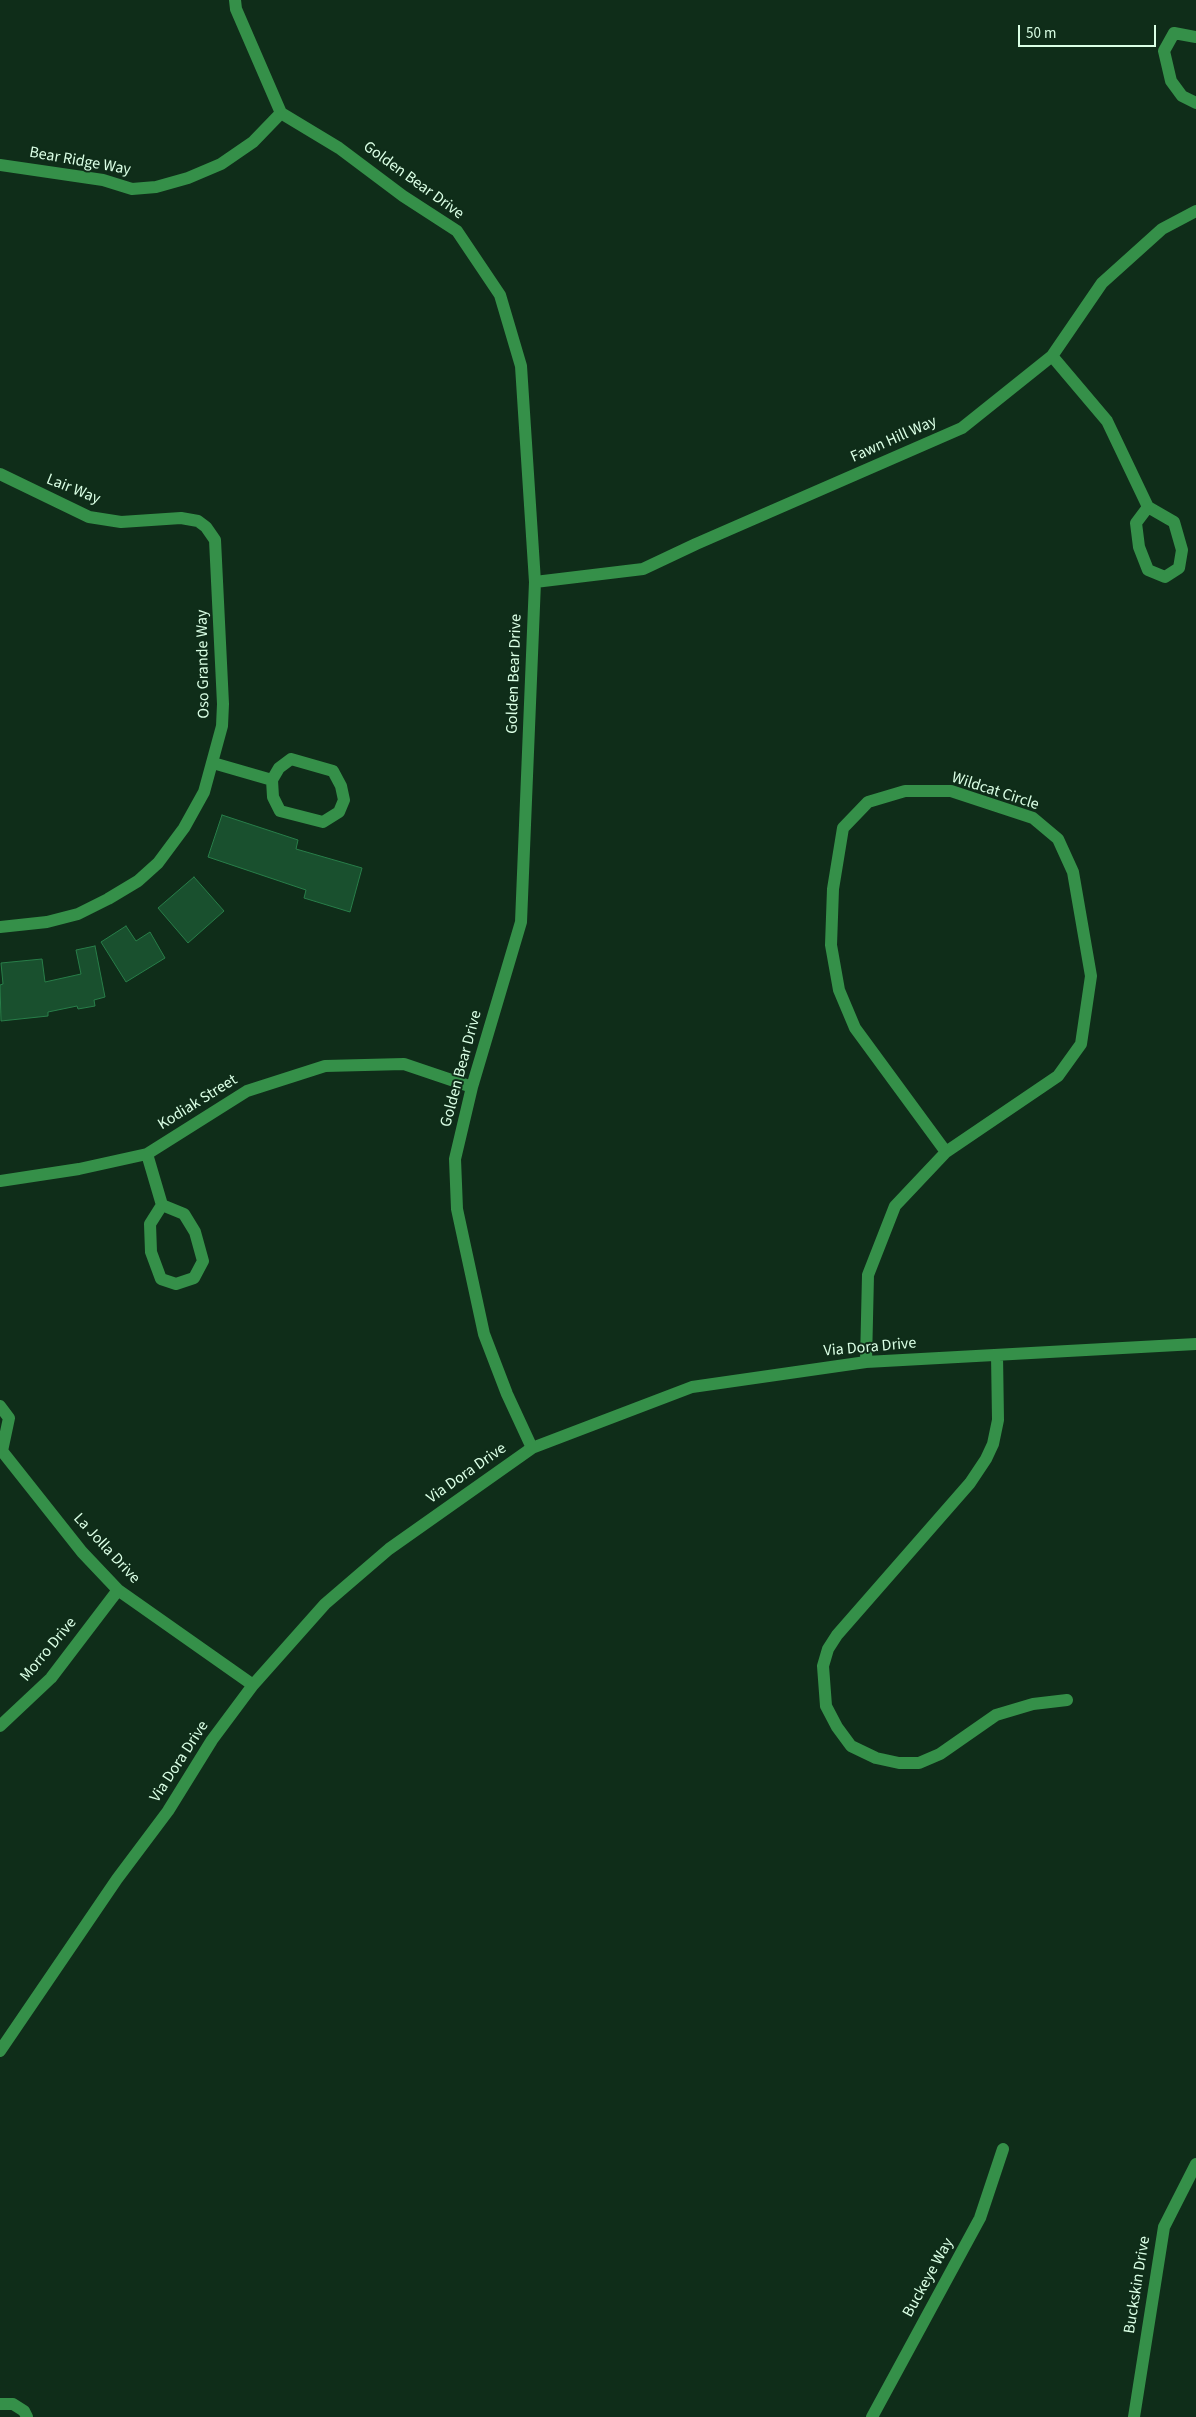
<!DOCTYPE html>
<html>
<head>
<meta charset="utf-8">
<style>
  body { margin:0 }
  #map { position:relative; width:1196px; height:2417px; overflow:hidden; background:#0f2d19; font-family:"Source Sans 3",sans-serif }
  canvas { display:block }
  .scale { position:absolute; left:1018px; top:25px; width:138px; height:22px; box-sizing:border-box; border:2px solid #daffe5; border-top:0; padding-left:6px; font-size:15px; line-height:18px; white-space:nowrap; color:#daffe5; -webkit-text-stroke:4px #0f2d19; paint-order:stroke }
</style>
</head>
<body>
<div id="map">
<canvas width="1196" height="2417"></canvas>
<div class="scale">50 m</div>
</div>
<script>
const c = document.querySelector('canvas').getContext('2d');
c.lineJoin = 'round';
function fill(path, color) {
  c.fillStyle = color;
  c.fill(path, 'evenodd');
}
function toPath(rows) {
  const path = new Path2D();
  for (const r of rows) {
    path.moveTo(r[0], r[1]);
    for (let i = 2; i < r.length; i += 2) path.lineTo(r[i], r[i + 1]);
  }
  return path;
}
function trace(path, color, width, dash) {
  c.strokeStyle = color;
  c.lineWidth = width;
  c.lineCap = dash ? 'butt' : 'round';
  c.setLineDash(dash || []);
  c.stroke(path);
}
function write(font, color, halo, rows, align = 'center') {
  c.font = font + ' "Source Sans 3",sans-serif';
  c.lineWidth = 4;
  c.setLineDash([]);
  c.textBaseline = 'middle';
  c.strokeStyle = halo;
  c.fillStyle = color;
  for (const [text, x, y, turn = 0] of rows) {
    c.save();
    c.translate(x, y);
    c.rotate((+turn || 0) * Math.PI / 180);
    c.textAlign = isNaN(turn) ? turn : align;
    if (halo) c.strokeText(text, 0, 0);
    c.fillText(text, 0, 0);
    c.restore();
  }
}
const building = toPath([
  [222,815,298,840,296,849,362,868,350,912,304,898,306,890,208,857,222,815],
  [194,877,224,911,188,943,158,908,194,877],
  [126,926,136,941,150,932,165,958,126,982,101,942,126,926],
  [95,946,105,997,94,1000,95,1006,78,1009,77,1006,48,1012,48,1016,1,1021,0,985,3,984,1,963,42,959,45,982,81,974,76,950,95,946]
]);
const minor = toPath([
  [235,0,236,9,281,113,339,148,403,196,457,231,500,295,521,366,535,582,521,922,472,1087,455,1159,457,1209,484,1334,507,1394,532,1448],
  [1196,37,1174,33,1164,51,1171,81,1182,96,1196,103],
  [0,165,103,180,132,189,156,187,188,178,221,164,253,142,281,113],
  [1052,356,1107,421,1148,507],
  [0,474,89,517,121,522,181,518,198,521,206,527,215,540,223,704,222,726,204,792,184,828,158,863,138,881,108,899,78,914,47,922,0,927],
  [1148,507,1174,522,1182,550,1179,568,1165,577,1148,570,1139,547,1136,523,1148,507],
  [535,582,643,569,696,544,962,428,1052,356,1102,283,1162,229,1196,211],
  [291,759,333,771,341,786,344,800,339,812,323,822,280,811,273,797,272,780,279,768,291,759],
  [213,763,272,780],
  [905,791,951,791,1033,818,1058,839,1073,872,1091,976,1081,1044,1058,1076,946,1152,855,1028,839,990,831,945,833,889,843,828,868,802,905,791],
  [147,1154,162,1205],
  [0,1181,79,1169,147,1154,247,1091,325,1066,404,1064,472,1087],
  [162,1205,184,1214,195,1232,203,1261,194,1278,176,1284,161,1279,151,1252,150,1224,162,1205],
  [997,1355,998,1420,993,1444,986,1459,970,1483,837,1635,828,1649,823,1666,826,1706,837,1727,851,1746,876,1758,899,1763,919,1763,940,1754,996,1715,1033,1704,1067,1700],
  [866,1362,868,1275,895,1206,946,1152],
  [0,1406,9,1418,2,1451],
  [2,1451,82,1552,118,1590,253,1685],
  [0,1726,51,1678,118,1590],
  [0,2051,117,1879,168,1811,212,1740,253,1685,325,1604,389,1549,532,1448,692,1387,866,1362,1196,1344],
  [0,2404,13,2404,24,2411,27,2417],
  [872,2417,980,2218,1003,2149],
  [1134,2417,1164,2227,1196,2164]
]);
const streetNames = [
  ["Bear Ridge Way",80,162,10],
  ["Golden Bear Drive",413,181,36],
  ["Fawn Hill Way",894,440,-24],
  ["Lair Way",73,490,22],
  ["Oso Grande Way",204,664,-91],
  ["Golden Bear Drive",515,674,-88],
  ["Wildcat Circle",995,792,18],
  ["Golden Bear Drive",462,1069,-75],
  ["Kodiak Street",198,1103,-32],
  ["Via Dora Drive",870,1348,-5],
  ["Via Dora Drive",467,1474,-35],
  ["La Jolla Drive",106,1549,47],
  ["Morro Drive",49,1650,-50],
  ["Via Dora Drive",180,1762,-57],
  ["Buckeye Way",929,2278,-61],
  ["Buckskin Drive",1138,2285,-81]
];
fill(building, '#19502e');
trace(building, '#287e49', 1);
trace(minor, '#359049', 12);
write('16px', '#daffe5', '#0f2d19', streetNames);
</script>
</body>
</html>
